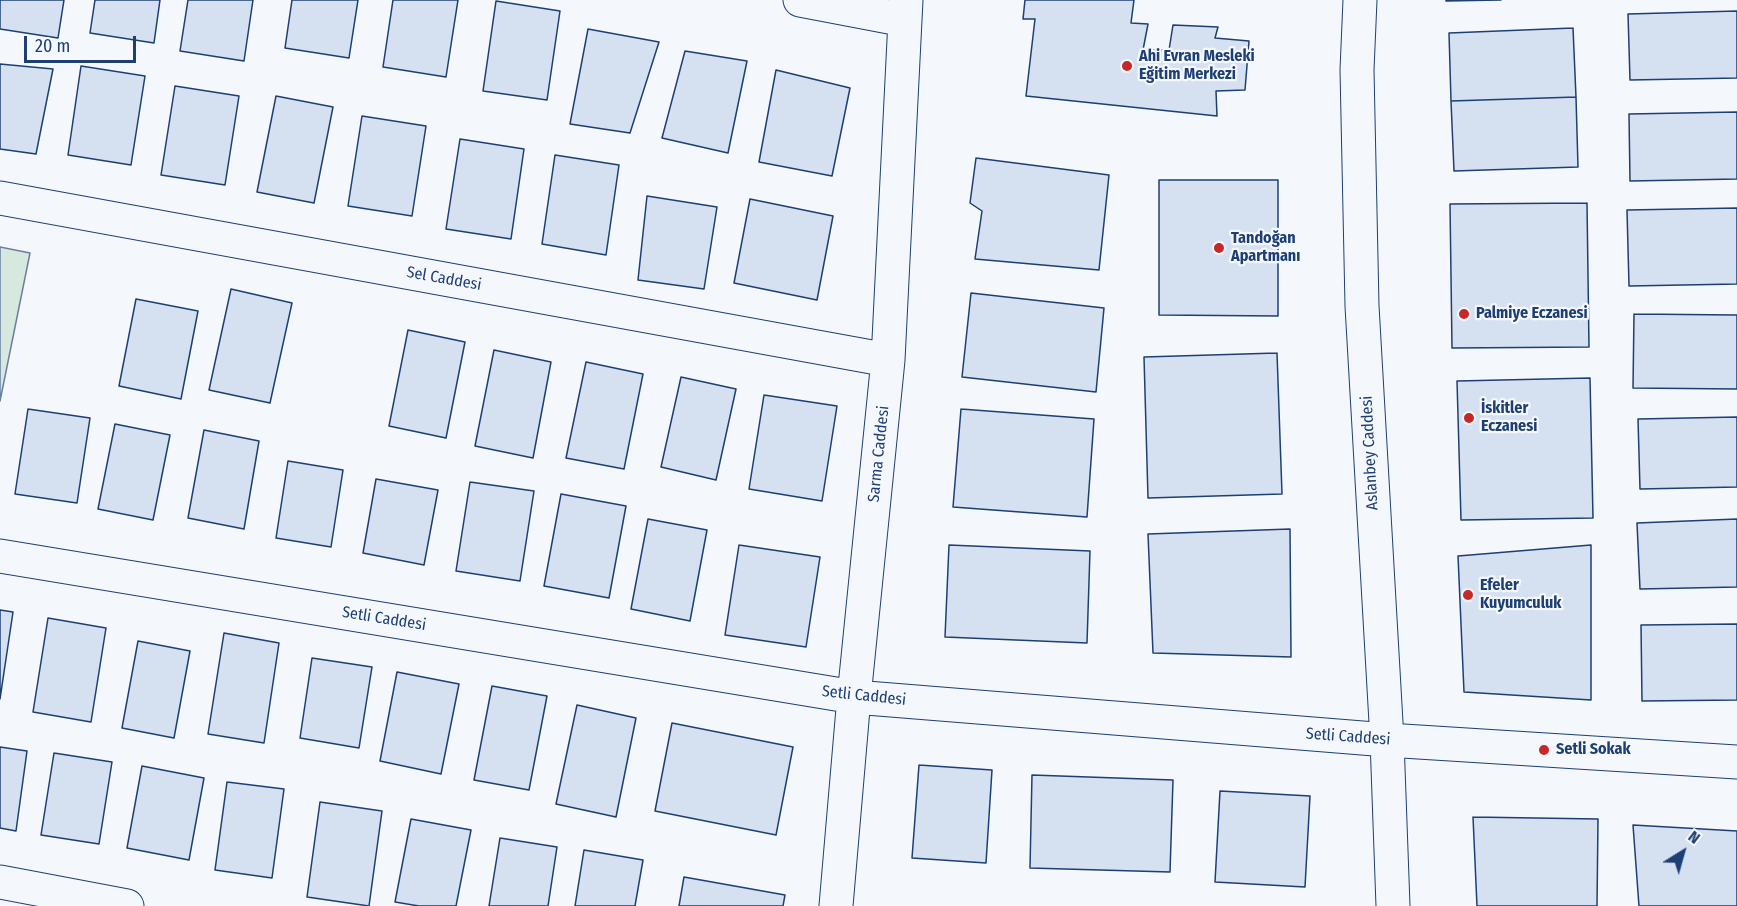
<!DOCTYPE html>
<html>
<head>
<meta charset="utf-8">
<style>
  body { margin:0 }
  #map { position:relative; width:1737px; height:906px; overflow:hidden; background:#f4f7fb; font-family:"Fira Sans Condensed",sans-serif }
  canvas { display:block }
  .north { position:absolute; left:1653px; top:822px; width:60px; height:60px; -webkit-text-stroke:4px #f4f7fb; paint-order:stroke; rotate:37deg; font-size:16px; font-weight:700; line-height:24px; text-align:center; color:#1d3f73 }
  .north::after { content:''; display:block; margin:auto; width:21px; height:27px; background:#1d3f73; clip-path:polygon(50% 0,100% 100%,50% 72%,0 100%) }
  .scale { position:absolute; left:24px; top:36px; width:112px; height:27px; box-sizing:border-box; border:3px solid #1d3f73; border-top:0; padding-left:8px; font-size:18px; line-height:21px; white-space:nowrap; color:#1d3f73; -webkit-text-stroke:4px #f4f7fb; paint-order:stroke }
</style>
</head>
<body>
<div id="map">
<canvas width="1737" height="906"></canvas>
<div class="north">N</div>
<div class="scale">20 m</div>
</div>
<script>
const c = document.querySelector('canvas').getContext('2d');
c.lineJoin = 'round';
function fill(path, color) {
  c.fillStyle = color;
  c.fill(path, 'evenodd');
}
function toPath(rows) {
  const path = new Path2D();
  for (const r of rows) {
    path.moveTo(r[0], r[1]);
    for (let i = 2; i < r.length; i += 2) path.lineTo(r[i], r[i + 1]);
  }
  return path;
}
function trace(path, color, width, dash) {
  c.strokeStyle = color;
  c.lineWidth = width;
  c.lineCap = dash ? 'butt' : 'round';
  c.setLineDash(dash || []);
  c.stroke(path);
}
function write(font, color, halo, rows, align = 'center') {
  c.font = font + ' "Fira Sans Condensed",sans-serif';
  c.lineWidth = 4.5;
  c.setLineDash([]);
  c.textBaseline = 'middle';
  c.strokeStyle = halo;
  c.fillStyle = color;
  for (const [text, x, y, turn = 0] of rows) {
    c.save();
    c.translate(x, y);
    c.rotate((+turn || 0) * Math.PI / 180);
    c.textAlign = isNaN(turn) ? turn : align;
    if (halo) c.strokeText(text, 0, 0);
    c.fillText(text, 0, 0);
    c.restore();
  }
}
const green = toPath([
  [0,247,30,253,0,401,0,247]
]);
const building = toPath([
  [0,0,64,0,58,38,0,29,0,0],
  [95,0,160,0,154,43,90,33,95,0],
  [188,0,253,0,244,61,180,51,188,0],
  [292,0,358,0,349,58,285,48,292,0],
  [393,0,458,0,446,77,383,67,393,0],
  [1025,0,1134,0,1131,23,1148,24,1143,50,1169,50,1173,25,1218,27,1215,38,1249,41,1245,90,1216,91,1217,116,1026,96,1035,19,1023,19,1025,0],
  [1446,0,1501,0,1446,1,1446,0],
  [496,1,560,11,547,100,483,91,496,1],
  [1737,11,1737,78,1630,80,1628,14,1737,11],
  [1573,28,1576,97,1451,101,1449,33,1573,28],
  [588,29,659,42,630,133,570,124,588,29],
  [685,51,747,61,728,153,662,138,685,51],
  [0,64,53,69,36,154,0,149,0,64],
  [81,66,145,76,131,165,68,155,81,66],
  [776,70,850,88,832,176,759,162,776,70],
  [175,86,239,96,225,185,161,175,175,86],
  [276,96,333,107,314,203,257,192,276,96],
  [1576,97,1578,167,1454,171,1451,101,1576,97],
  [1737,112,1737,179,1630,181,1629,114,1737,112],
  [362,116,426,126,412,216,348,206,362,116],
  [460,139,524,149,511,239,446,229,460,139],
  [555,155,619,165,606,255,542,244,555,155],
  [976,158,1109,175,1099,270,975,259,982,211,970,203,976,158],
  [1159,180,1278,180,1278,316,1159,315,1159,180],
  [647,196,717,207,704,289,638,280,647,196],
  [750,199,833,216,817,300,734,283,750,199],
  [1587,203,1589,347,1452,348,1450,204,1587,203],
  [1737,208,1737,284,1629,286,1627,210,1737,208],
  [231,289,292,303,270,403,209,390,231,289],
  [971,293,1104,308,1096,392,962,377,971,293],
  [136,299,198,311,181,399,119,386,136,299],
  [1634,314,1737,315,1737,389,1633,388,1634,314],
  [408,330,465,342,446,438,389,426,408,330],
  [494,350,551,362,533,458,475,446,494,350],
  [1277,353,1282,494,1148,498,1144,357,1277,353],
  [586,362,643,374,624,469,566,458,586,362],
  [681,377,736,389,716,480,661,467,681,377],
  [1590,378,1593,518,1461,520,1457,381,1590,378],
  [764,395,837,406,822,501,749,489,764,395],
  [28,409,90,418,77,503,15,494,28,409],
  [961,409,1094,419,1087,517,953,507,961,409],
  [1737,417,1737,487,1640,489,1638,419,1737,417],
  [115,424,170,435,153,520,98,509,115,424],
  [204,430,259,441,244,529,188,518,204,430],
  [288,461,343,470,331,547,276,538,288,461],
  [376,479,438,490,424,565,363,553,376,479],
  [470,482,534,491,520,581,456,571,470,482],
  [561,494,626,506,609,598,544,586,561,494],
  [648,519,707,530,690,621,631,609,648,519],
  [1737,519,1737,587,1640,589,1637,523,1737,519],
  [1290,529,1291,657,1153,653,1148,534,1290,529],
  [739,545,820,557,806,647,725,635,739,545],
  [949,545,1090,551,1087,643,945,637,949,545],
  [1591,545,1591,700,1464,692,1458,556,1591,545],
  [0,610,13,612,0,699,0,610],
  [48,618,106,628,91,722,33,712,48,618],
  [1737,624,1737,700,1642,701,1641,625,1737,624],
  [224,633,279,643,264,743,208,734,224,633],
  [138,641,190,651,174,738,122,728,138,641],
  [312,658,372,667,359,748,300,738,312,658],
  [397,672,459,684,441,774,380,761,397,672],
  [492,686,547,696,529,790,474,780,492,686],
  [577,705,636,718,616,817,556,804,577,705],
  [672,723,793,747,776,835,655,811,672,723],
  [0,747,27,751,16,831,0,828,0,747],
  [54,753,112,762,99,844,41,835,54,753],
  [919,765,992,770,986,863,912,858,919,765],
  [142,766,204,778,189,860,127,848,142,766],
  [1032,775,1173,780,1170,872,1030,868,1032,775],
  [227,782,284,789,272,878,215,870,227,782],
  [1220,791,1310,796,1305,887,1215,882,1220,791],
  [320,802,382,811,369,906,307,897,320,802],
  [1473,817,1598,819,1597,906,1477,906,1473,817],
  [411,819,471,830,456,906,419,906,395,902,411,819],
  [1633,825,1737,831,1737,906,1639,906,1633,825],
  [500,838,557,847,548,906,489,906,500,838],
  [584,850,643,860,635,906,575,906,584,850],
  [684,877,785,895,783,906,679,906,684,877]
]);
const minor = toPath([
  [800,0,905,20],
  [1360,0,1357,70,1362,306,1387,740,1393,906],
  [0,198,888,360],
  [0,556,854,697,1387,740,1737,762],
  [0,882,127,906],
  [836,906,854,697,888,360,906,0]
]);
const markers = [
  [1127,66,6,"#c62828"],
  [1219,248,6,"#c62828"],
  [1464,314,6,"#c62828"],
  [1469,418,6,"#c62828"],
  [1468,595,6,"#c62828"],
  [1544,750,6,"#c62828"]
];
const poiNames = [
  ["Ahi Evran Mesleki",1139,57],
  ["Eğitim Merkezi",1139,75],
  ["Tandoğan",1231,239],
  ["Apartmanı",1231,257],
  ["Palmiye Eczanesi",1476,314],
  ["İskitler",1481,409],
  ["Eczanesi",1481,427],
  ["Efeler",1480,586],
  ["Kuyumculuk",1480,604],
  ["Setli Sokak",1556,750]
];
const streetNames = [
  ["Sel Caddesi",444,279,10],
  ["Aslanbey Caddesi",1370,453,-93],
  ["Sarma Caddesi",879,454,-84],
  ["Setli Caddesi",384,619,9],
  ["Setli Caddesi",864,696,6],
  ["Setli Caddesi",1348,737,4]
];
fill(green, '#d7e8df');
trace(green, '#687fa3', 1.5);
fill(building, '#d5e0f0');
trace(building, '#1d3f73', 1.5);
trace(minor, '#1d3f73', 35);
trace(minor, '#f4f7fb', 33);
for (const [x, y, r, color] of markers) {
  const dot = new Path2D();
  dot.arc(x, y, r, 0, 2 * Math.PI);
  c.fillStyle = color;
  c.fill(dot);
  trace(dot, '#f4f7fb', 2);
}
write('bold 16px', '#1d3f73', '#f4f7fb', poiNames, 'left');
write('16px', '#1d3f73', '#f4f7fb', streetNames);
</script>
</body>
</html>
